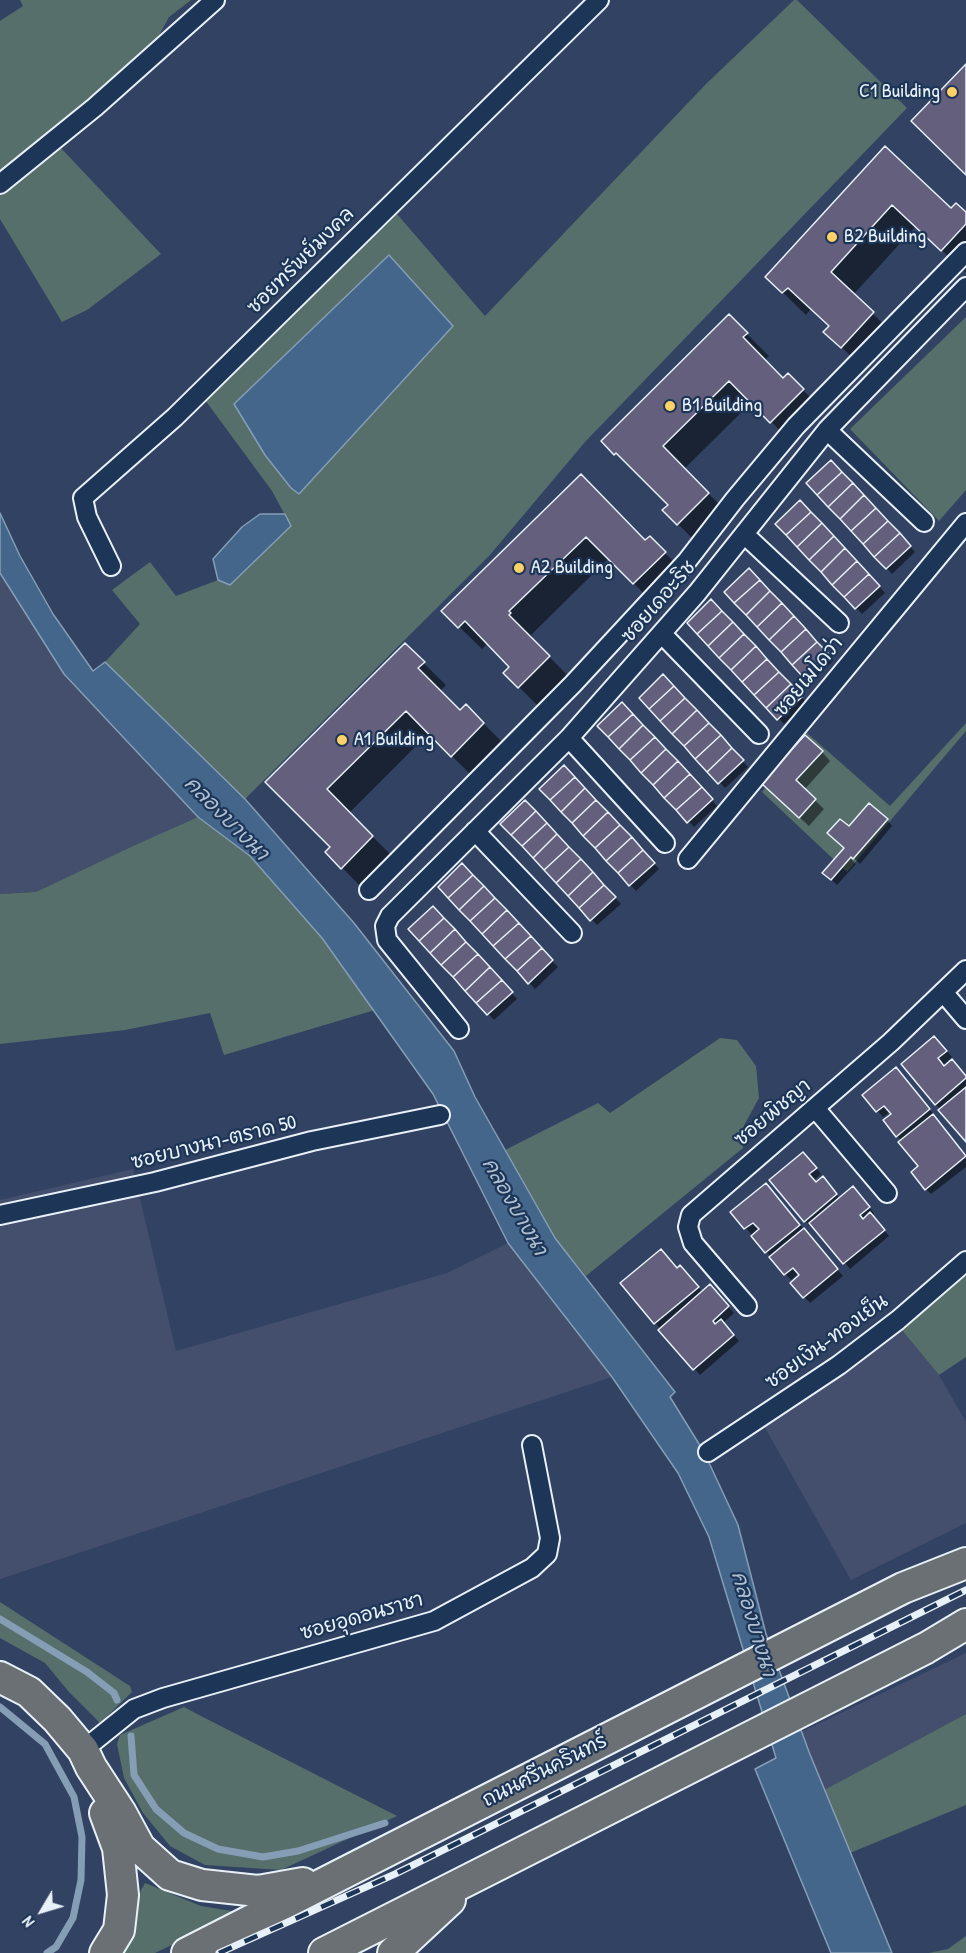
<!DOCTYPE html>
<html>
<head>
<meta charset="utf-8">
<style>
  body { margin:0 }
  #map { position:relative; width:966px; height:1953px; overflow:hidden; background:#324262; font-family:"Patrick Hand",sans-serif }
  canvas { display:block }
  .north { position:absolute; left:12px; top:1881px; width:60px; height:60px; -webkit-text-stroke:4px #1d3557; paint-order:stroke; rotate:232deg; font-size:16px; font-weight:700; line-height:24px; text-align:center; color:#e8f1f8 }
  .north::after { content:''; display:block; margin:auto; width:21px; height:27px; background:#e8f1f8; clip-path:polygon(50% 0,100% 100%,50% 72%,0 100%) }
</style>
</head>
<body>
<div id="map">
<canvas width="966" height="1953"></canvas>
<div class="north">N</div>
</div>
<script>
const c = document.querySelector('canvas').getContext('2d');
c.lineJoin = 'round';
function fill(path, color) {
  c.fillStyle = color;
  c.fill(path, 'evenodd');
}
function toPath(rows) {
  const path = new Path2D();
  for (const r of rows) {
    path.moveTo(r[0], r[1]);
    for (let i = 2; i < r.length; i += 2) path.lineTo(r[i], r[i + 1]);
  }
  return path;
}
function trace(path, color, width, dash) {
  c.strokeStyle = color;
  c.lineWidth = width;
  c.lineCap = dash ? 'butt' : 'round';
  c.setLineDash(dash || []);
  c.stroke(path);
}
function write(font, color, halo, rows, align = 'center') {
  c.font = font + ' "Patrick Hand","Playpen Sans Thai",sans-serif';
  c.lineWidth = 4.5;
  c.setLineDash([]);
  c.textBaseline = 'middle';
  c.strokeStyle = halo;
  c.fillStyle = color;
  for (const [text, x, y, turn = 0] of rows) {
    c.save();
    c.translate(x, y);
    c.rotate((+turn || 0) * Math.PI / 180);
    c.textAlign = isNaN(turn) ? turn : align;
    if (halo) c.strokeText(text, 0, 0);
    c.fillText(text, 0, 0);
    c.restore();
  }
}
const built = toPath([
  [0,573,64,674,198,817,135,845,36,892,0,894],
  [133,1169,176,1351,447,1273,508,1243,612,1377,0,1579,0,1200],
  [901,1329,939,1375,966,1422,966,1523,851,1580,764,1426],
  [966,1653,966,1714,824,1790,801,1732]
]);
const green = toPath([
  [20,0,191,0,169,17,155,43,0,176,0,21,23,6],
  [794,0,797,0,907,108,585,442,489,556,245,799,105,662,140,624,112,590,150,562,176,596,218,580,230,585,291,526,272,491,205,400,397,214,485,316,706,84],
  [389,255,453,326,299,494],
  [60,147,161,254,87,310,62,322,0,219,0,195],
  [966,317,966,490,939,521,850,429],
  [966,723,966,731,847,872,762,792,807,733,890,806],
  [198,817,250,856,322,938,375,1010,224,1055,210,1013,125,1030,0,1044,0,894,36,892,135,845],
  [720,1038,737,1040,756,1066,759,1098,741,1131,743,1148,586,1276,555,1238,505,1150,598,1103,610,1113],
  [966,1273,966,1357,939,1375,901,1329],
  [0,1602,130,1686,132,1692,100,1723,69,1692,45,1663,0,1638],
  [184,1707,199,1715,397,1816,281,1870,205,1865,170,1846,143,1813,124,1778,117,1744,120,1735],
  [966,1714,966,1805,850,1853,824,1790],
  [145,1883,201,1906,232,1911,227,1918,155,1953,121,1953,141,1890],
  [966,1936,966,1953,929,1953,948,1949]
]);
const water = toPath([
  [389,255,453,326,299,494,291,488,265,455,234,404,389,255],
  [0,513,20,556,53,614,93,671,105,662,245,799,354,923,454,1051,475,1097,555,1238,675,1392,670,1397,704,1452,738,1525,766,1634,809,1752,892,1953,831,1953,755,1769,776,1758,709,1537,678,1473,612,1377,508,1243,433,1094,322,938,250,856,198,817,64,674,0,573,0,513],
  [260,514,285,514,291,526,230,585,218,580,213,559,242,527,260,514]
]);
const shadow = toPath([
  [885,148,951,210,966,214,966,270,965,272,916,226,853,295,895,335,864,369,826,332,830,327,811,309,806,315,767,277],
  [729,316,769,356,764,361,783,380,788,375,825,412,793,444,752,402,684,469,731,516,700,546,664,510,670,505,603,441],
  [831,462,915,552,892,574,808,483],
  [581,477,646,542,650,538,687,575,656,606,609,558,531,635,533,636,531,638,572,680,542,710,505,673,511,667,488,643,482,649,443,611],
  [800,502,885,593,862,614,777,524],
  [749,570,833,661,810,682,726,592],
  [711,601,807,703,784,724,689,623],
  [405,645,446,685,440,691,460,712,466,706,506,746,474,778,429,733,349,813,395,859,364,890,327,852,332,847,267,782],
  [663,677,748,767,725,788,641,698],
  [622,704,717,806,694,827,599,726],
  [822,752,830,761,804,790,824,809,809,826,772,792],
  [564,767,659,869,636,891,541,789],
  [525,802,621,904,597,925,502,824],
  [887,820,892,826,860,864,849,853,847,855,856,864,837,885,830,878,845,848,849,828],
  [462,865,558,967,535,989,440,887],
  [433,908,517,999,494,1020,410,929],
  [940,1043,952,1057,943,1065,966,1077,966,1140,903,1065],
  [902,1075,966,1155,966,1167,931,1194,926,1189,920,1167,897,1135,893,1114,891,1111,883,1117,864,1096],
  [809,1159,821,1174,814,1180,816,1184,828,1184,840,1199,858,1194,874,1213,872,1216,889,1236,850,1269,813,1224,810,1226,805,1220],
  [771,1190,843,1276,810,1303,792,1283,801,1275,799,1273,791,1280,732,1212],
  [677,1270,686,1273,703,1293,716,1292,734,1313,723,1323,739,1341,700,1375,622,1284]
]);
const stream = toPath([
  [0,1619,87,1672,114,1693,117,1700],
  [0,1707,45,1744,74,1797,82,1837,81,1880,73,1918,56,1947,47,1953],
  [131,1736,134,1775,156,1809,184,1833,218,1849,263,1857,298,1851,385,1823]
]);
const building = toPath([
  [966,64,966,175,911,121,966,64],
  [885,146,951,208,956,203,966,212,966,224,941,251,892,205,831,272,874,312,841,348,823,332,829,326,788,288,782,293,765,277,885,146],
  [729,314,748,333,743,337,783,378,788,373,804,389,770,423,729,381,663,446,709,493,677,525,662,510,668,505,616,453,614,455,601,441,729,314],
  [831,460,842,472,817,495,806,483,831,460],
  [842,472,853,483,828,507,817,495,842,472],
  [581,474,645,540,650,536,666,552,633,584,586,537,509,611,511,613,509,615,550,656,518,688,503,673,509,667,465,621,458,628,441,611,581,474],
  [853,483,864,495,840,519,828,507,853,483],
  [864,495,876,508,851,531,840,519,864,495],
  [800,500,811,512,786,535,775,524,800,500],
  [876,508,888,521,863,544,851,531,876,508],
  [811,512,822,523,797,547,786,535,811,512],
  [888,521,900,533,874,557,863,544,888,521],
  [822,523,834,536,809,560,797,547,822,523],
  [900,533,911,546,886,569,874,557,900,533],
  [834,536,845,548,821,572,809,560,834,536],
  [845,548,857,561,832,585,821,572,845,548],
  [857,561,869,574,844,597,832,585,857,561],
  [749,568,760,580,734,603,724,592,749,568],
  [869,574,880,586,855,609,844,597,869,574],
  [760,580,770,591,746,615,734,603,760,580],
  [770,591,782,603,757,627,746,615,770,591],
  [711,599,722,611,697,634,687,623,711,599],
  [782,603,794,616,769,640,757,627,782,603],
  [722,611,733,622,708,646,697,634,722,611],
  [794,616,806,629,781,652,769,640,794,616],
  [733,622,744,634,719,658,708,646,733,622],
  [806,629,817,642,792,665,781,652,806,629],
  [744,634,756,646,731,670,719,658,744,634],
  [817,642,829,654,803,677,792,665,817,642],
  [405,643,425,662,418,668,460,710,466,704,484,723,451,757,406,711,327,789,373,836,341,869,325,852,330,847,265,782,405,643],
  [756,646,767,659,742,682,731,670,756,646],
  [767,659,779,672,754,695,742,682,767,659],
  [779,672,791,684,766,708,754,695,779,672],
  [663,674,674,686,649,709,639,698,663,674],
  [791,684,802,697,777,720,766,708,791,684],
  [674,686,685,698,660,721,649,709,674,686],
  [685,698,697,710,672,734,660,721,685,698],
  [622,702,633,714,608,737,597,726,622,702],
  [697,710,709,723,684,746,672,734,697,710],
  [633,714,643,725,619,749,608,737,633,714],
  [709,723,721,735,695,759,684,746,709,723],
  [643,725,655,737,630,760,619,749,643,725],
  [721,735,732,748,707,772,695,759,721,735],
  [805,735,823,751,796,780,816,799,799,818,761,783,805,735],
  [655,737,666,749,641,773,630,760,655,737],
  [732,748,744,760,718,784,707,772,732,748],
  [666,749,678,761,653,785,641,773,666,749],
  [678,761,690,774,664,798,653,785,678,761],
  [564,765,575,777,550,800,539,789,564,765],
  [690,774,702,787,676,810,664,798,690,774],
  [575,777,585,788,561,812,550,800,575,777],
  [702,787,713,799,687,823,676,810,702,787],
  [585,788,596,800,572,823,561,812,585,788],
  [525,800,536,811,511,835,500,824,525,800],
  [596,800,608,812,583,836,572,823,596,800],
  [869,803,888,819,853,859,851,857,831,880,822,873,844,848,827,833,840,819,849,826,869,803],
  [536,811,547,823,522,846,511,835,536,811],
  [608,812,620,825,595,848,583,836,608,812],
  [547,823,557,834,533,858,522,846,547,823],
  [620,825,632,837,606,861,595,848,620,825],
  [557,834,569,847,544,870,533,858,557,834],
  [632,837,643,850,618,873,606,861,632,837],
  [569,847,581,859,556,883,544,870,569,847],
  [643,850,655,863,629,886,618,873,643,850],
  [581,859,593,872,568,896,556,883,581,859],
  [462,863,473,875,448,898,438,887,462,863],
  [593,872,604,885,579,908,568,896,593,872],
  [473,875,484,886,459,910,448,898,473,875],
  [604,885,616,897,590,921,579,908,604,885],
  [484,886,495,898,470,921,459,910,484,886],
  [495,898,507,910,482,934,470,921,495,898],
  [433,906,444,918,419,941,408,929,433,906],
  [507,910,519,923,493,946,482,934,507,910],
  [444,918,455,929,430,953,419,941,444,918],
  [519,923,531,936,505,959,493,946,519,923],
  [455,929,466,942,441,965,430,953,455,929],
  [531,936,542,948,517,971,505,959,531,936],
  [466,942,478,954,453,977,441,965,466,942],
  [542,948,553,960,528,984,517,971,542,948],
  [478,954,490,967,465,991,453,977,478,954],
  [490,967,502,980,476,1003,465,991,490,967],
  [502,980,513,992,487,1015,476,1003,502,980],
  [934,1036,947,1051,938,1058,944,1066,952,1059,966,1076,966,1078,935,1105,901,1064,934,1036],
  [896,1067,930,1109,896,1137,883,1120,891,1114,884,1106,876,1112,862,1095,896,1067],
  [966,1087,966,1142,938,1110,966,1087],
  [933,1114,966,1156,925,1190,911,1172,918,1166,898,1142,933,1114],
  [803,1152,817,1168,809,1174,816,1182,823,1176,837,1194,804,1222,769,1180,803,1152],
  [766,1183,800,1225,765,1253,751,1236,759,1229,753,1223,744,1229,730,1212,766,1183],
  [853,1186,870,1207,860,1215,863,1219,870,1212,885,1230,843,1264,809,1223,853,1186],
  [804,1228,838,1269,803,1298,790,1283,799,1275,793,1268,784,1275,769,1257,804,1228],
  [661,1249,677,1268,680,1265,699,1287,654,1324,620,1283,661,1249],
  [710,1284,729,1306,713,1321,715,1324,721,1319,734,1335,693,1370,658,1330,710,1284]
]);
const minor = toPath([
  [0,184,95,107,215,0],
  [827,430,924,522],
  [744,534,839,623],
  [111,566,87,517,83,498,175,417,599,0],
  [662,634,759,734],
  [569,738,665,843],
  [475,831,572,933],
  [688,859,966,523],
  [369,890,573,684,687,561,735,499,796,426,966,252],
  [943,992,966,1019],
  [459,1029,387,940,385,926,390,916,569,738,697,593,827,430,966,287],
  [815,1108,887,1193],
  [0,1215,155,1182,312,1141,440,1115],
  [747,1306,693,1243,688,1227,691,1215,891,1042,966,970],
  [708,1452,839,1365,898,1320,966,1261],
  [83,1750,134,1709,163,1698,434,1621,532,1568,547,1554,550,1538,532,1445]
]);
const primary = toPath([
  [0,1677,29,1692,57,1719,83,1750,91,1767,121,1813,140,1848,170,1875,202,1885,258,1891,303,1883],
  [105,1953,119,1930,123,1895,118,1848,105,1813],
  [187,1953,903,1588,966,1563],
  [324,1953,926,1648,966,1624],
  [393,1953,450,1900]
]);
const rail = toPath([
  [219,1953,395,1874,966,1590]
]);
const markers = [
  [952,92,6,"#ffd166"],
  [832,237,6,"#ffd166"],
  [670,406,6,"#ffd166"],
  [519,568,6,"#ffd166"],
  [342,740,6,"#ffd166"]
];
const poiNames = [
  ["C1 Building",940,92,"right"],
  ["B2 Building",844,237],
  ["B1 Building",682,406],
  ["A2 Building",531,568],
  ["A1 Building",354,740]
];
const streetNames = [
  ["ซอยทรัพย์มงคล",301,261,-45],
  ["ซอยเดอะริช",659,602,-49],
  ["ซอยเมโดว่า",809,677,-51],
  ["ซอยพิชญา",773,1113,-40],
  ["ซอยบางนา-ตราด 50",214,1143,-14],
  ["ซอยเงิน-ทองเย็น",827,1342,-36],
  ["ซอยอุดอนราชา",362,1617,-16],
  ["ถนนศรีนครินทร์",545,1771,-27]
];
const waterNames = [
  ["คลองบางนา",226,819,45],
  ["คลองบางนา",514,1207,60],
  ["คลองบางนา",753,1624,73]
];
fill(built, '#444e6d');
fill(green, '#566f6b');
fill(water, '#43668a');
trace(water, '#859eb6', 1.5);
fill(shadow, '#0007');
trace(stream, '#859eb6', 7);
fill(building, '#635f7d');
trace(building, '#e8f1f8', 1.5);
trace(minor, '#e8f1f8', 22);
trace(primary, '#e8f1f8', 34);
trace(minor, '#1d3557', 18);
trace(primary, '#6a7074', 30);
trace(rail, '#e8f1f8', 7);
trace(rail, '#1d3557', 4.5, [14]);
for (const [x, y, r, color] of markers) {
  const dot = new Path2D();
  dot.arc(x, y, r, 0, 2 * Math.PI);
  c.fillStyle = color;
  c.fill(dot);
  trace(dot, '#1d3557', 2);
}
write('20px', '#e8f1f8', '#1d3557', poiNames, 'left');
write('20px', '#e8f1f8', '#1d3557', streetNames);
write('italic 21px', '#aec0d2', '#1d3557', waterNames);
</script>
</body>
</html>
